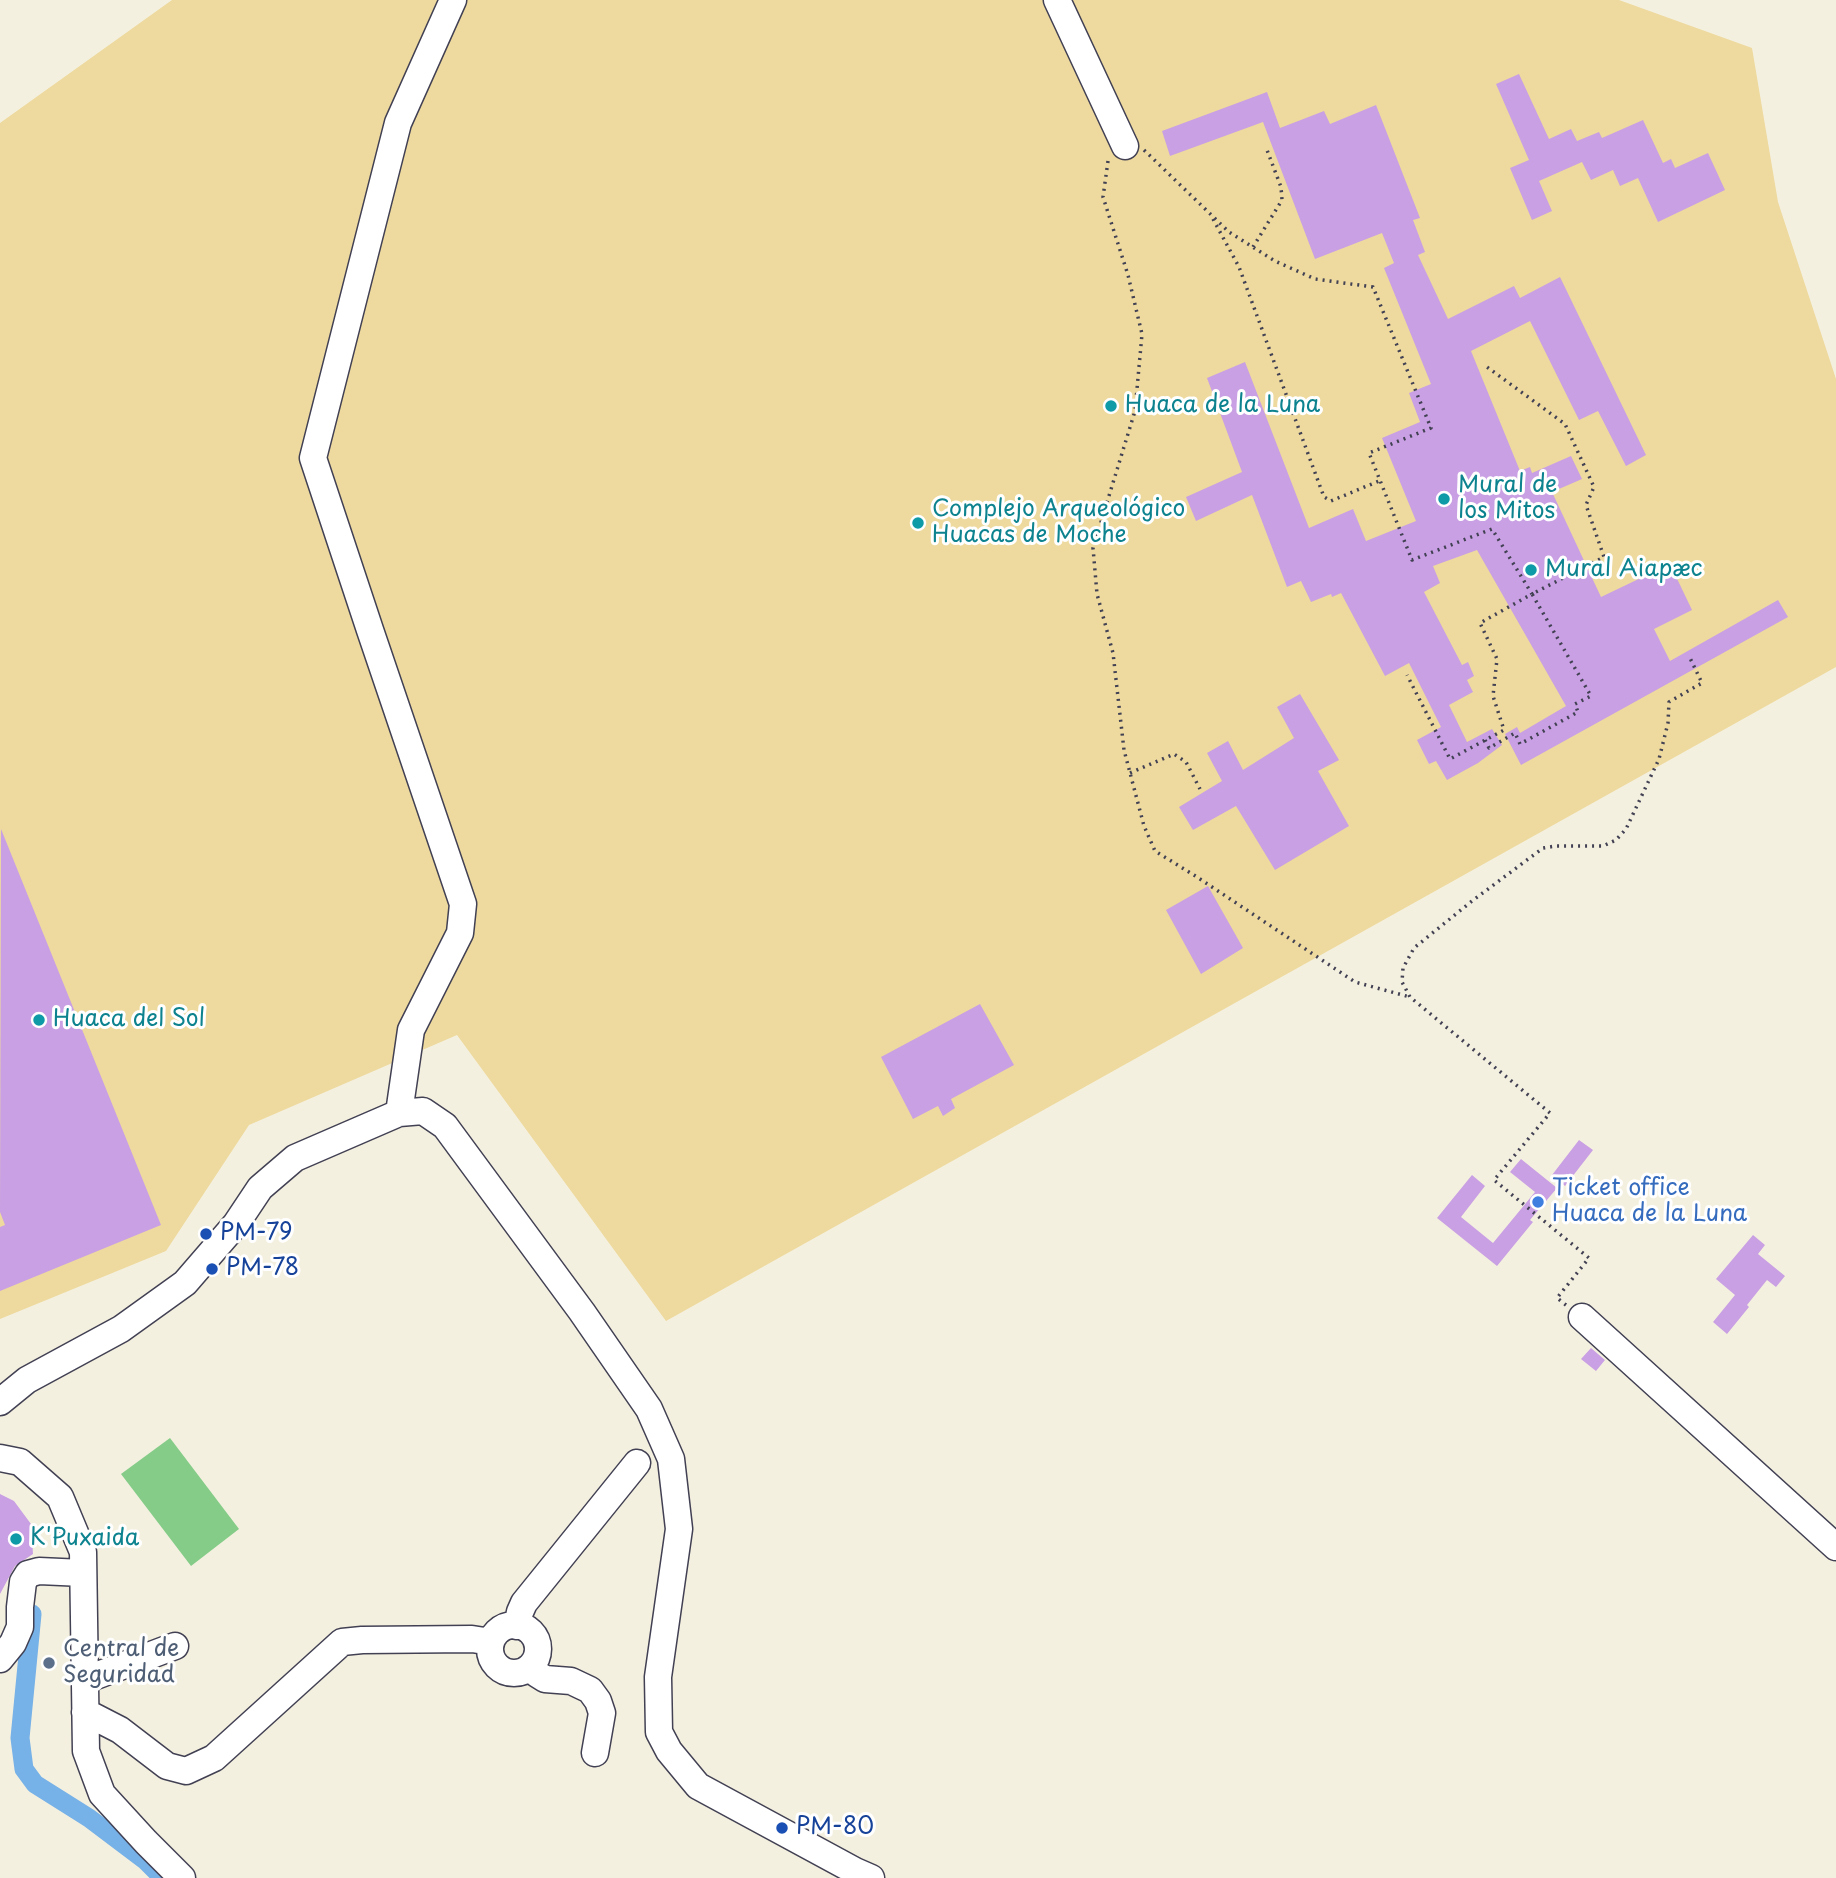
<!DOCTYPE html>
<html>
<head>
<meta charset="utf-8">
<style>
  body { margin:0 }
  canvas { display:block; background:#f4f0df }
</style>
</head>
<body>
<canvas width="1836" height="1878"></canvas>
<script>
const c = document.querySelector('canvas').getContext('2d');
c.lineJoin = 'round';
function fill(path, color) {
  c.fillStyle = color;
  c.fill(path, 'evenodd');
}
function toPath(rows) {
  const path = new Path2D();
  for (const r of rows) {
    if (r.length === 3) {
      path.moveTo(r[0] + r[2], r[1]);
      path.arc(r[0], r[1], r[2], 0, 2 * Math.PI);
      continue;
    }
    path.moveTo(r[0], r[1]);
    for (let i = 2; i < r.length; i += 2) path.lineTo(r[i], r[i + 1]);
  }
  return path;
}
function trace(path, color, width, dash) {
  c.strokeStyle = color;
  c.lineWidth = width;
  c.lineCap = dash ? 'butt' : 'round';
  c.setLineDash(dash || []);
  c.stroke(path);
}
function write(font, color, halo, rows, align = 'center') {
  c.font = font + ' "Playpen Sans",sans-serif';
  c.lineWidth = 6;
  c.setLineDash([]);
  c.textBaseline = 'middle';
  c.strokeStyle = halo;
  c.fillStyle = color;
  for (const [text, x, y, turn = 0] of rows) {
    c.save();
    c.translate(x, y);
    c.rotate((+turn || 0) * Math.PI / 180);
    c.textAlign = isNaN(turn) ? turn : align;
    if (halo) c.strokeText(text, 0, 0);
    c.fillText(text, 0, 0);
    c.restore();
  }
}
const green = toPath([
  [170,1438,239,1529,191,1566,121,1474]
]);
const sand = toPath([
  [172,0,1619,0,1752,48,1778,202,1836,379,1836,667,666,1321,457,1035,249,1125,166,1251,0,1319,0,123]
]);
const canal = toPath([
  [32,1614,20,1738,24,1769,35,1784,89,1818,146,1861,163,1878]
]);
const building = toPath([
  [1519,74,1549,139,1571,129,1577,141,1599,132,1602,138,1643,120,1663,163,1671,159,1675,168,1708,153,1725,190,1658,222,1638,178,1620,186,1613,170,1591,180,1582,162,1539,181,1552,211,1532,220,1510,168,1529,160,1496,84],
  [1267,92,1280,128,1324,111,1330,124,1376,105,1420,218,1413,220,1425,252,1418,255,1448,319,1514,286,1520,298,1560,277,1646,455,1626,466,1598,411,1579,420,1530,321,1471,351,1520,471,1530,467,1532,473,1571,456,1582,479,1552,492,1601,597,1670,564,1692,610,1654,629,1670,661,1778,600,1788,617,1521,765,1505,734,1517,727,1520,733,1566,706,1477,550,1433,566,1440,583,1424,592,1462,665,1468,662,1474,676,1467,680,1473,692,1449,705,1467,742,1492,729,1502,745,1478,763,1447,780,1436,761,1429,764,1417,740,1441,727,1409,663,1385,676,1341,593,1332,597,1331,594,1311,602,1301,581,1287,587,1252,495,1196,521,1186,497,1242,472,1207,378,1245,362,1309,528,1353,509,1366,541,1416,521,1382,438,1420,422,1409,393,1431,384,1384,268,1394,263,1382,233,1315,259,1263,122,1170,156,1162,131],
  [1300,694,1339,760,1318,771,1349,826,1275,870,1236,806,1193,830,1179,807,1222,781,1207,753,1228,741,1243,770,1294,738,1277,707],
  [1,829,161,1225,0,1291,0,1227,5,1225,0,1212],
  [1208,886,1243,948,1201,974,1166,910],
  [980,1004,1014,1065,951,1099,955,1108,943,1116,938,1106,913,1119,881,1057],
  [1579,1140,1593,1150,1565,1186,1552,1175],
  [1521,1159,1557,1188,1530,1220,1533,1222,1497,1266,1437,1218,1472,1175,1485,1186,1461,1217,1493,1243,1535,1192,1510,1172],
  [1753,1235,1765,1245,1758,1254,1785,1276,1776,1287,1767,1280,1747,1305,1749,1307,1727,1334,1713,1322,1735,1295,1716,1279],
  [1591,1348,1605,1360,1596,1371,1581,1359],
  [0,1494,14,1501,31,1524,33,1554,15,1566,0,1594]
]);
const path = toPath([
  [1144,150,1229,232,1275,261,1315,279,1373,287,1431,428,1369,453,1412,560,1492,529,1532,594,1480,623,1497,659,1493,696,1504,730,1450,759,1407,675],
  [1108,161,1103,197,1128,275,1142,334,1135,411,1093,548,1097,594,1113,653,1124,750,1144,826,1155,851,1197,877,1355,982,1410,997],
  [1213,219,1239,267,1324,497,1331,501,1379,481],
  [1253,247,1282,200,1281,187,1267,150],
  [1485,740,1489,748,1515,733,1520,744,1578,712,1575,704,1591,696,1532,594,1604,557,1586,505,1594,487,1565,424,1487,367],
  [1130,773,1174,754,1186,762,1200,789],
  [1566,1305,1557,1298,1589,1258,1494,1180,1550,1113,1410,997,1402,982,1403,968,1414,948,1472,901,1543,848,1556,846,1603,846,1616,840,1626,829,1659,759,1668,723,1669,702,1702,683,1690,658]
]);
const minor = toPath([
  [1057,0,1125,146],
  [399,1113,411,1030,460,933,463,904,370,630,313,458,398,123,453,0],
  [1582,1317,1836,1547],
  [0,1402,27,1380,121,1329,185,1283,236,1224,260,1188,295,1158,399,1113,423,1111,445,1126,582,1312,649,1409,671,1459,679,1529,658,1677,659,1732,669,1751,698,1786,855,1871,871,1878],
  [0,1458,20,1462,60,1497,83,1552,86,1751,102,1794,146,1842,182,1878],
  [514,1649,24],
  [517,1626,520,1612,524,1603,637,1463],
  [0,1659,13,1643,20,1627,20,1607,23,1582,28,1574,39,1571,83,1573],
  [531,1666,537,1674,545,1679,571,1681,590,1690,598,1701,602,1713,595,1753],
  [85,1680,175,1646],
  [85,1712,120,1730,167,1766,186,1771,214,1758,342,1642,362,1640,472,1639,491,1642]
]);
const markers = [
  [1111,406,7,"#0f9aa8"],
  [1444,499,7,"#0f9aa8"],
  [918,523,7,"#0f9aa8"],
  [1531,570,7,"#0f9aa8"],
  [39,1020,7,"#0f9aa8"],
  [1538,1202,7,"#3f7fe0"],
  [206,1234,7,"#1a4fb4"],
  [212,1269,7,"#1a4fb4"],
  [16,1539,7,"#0f9aa8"],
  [49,1663,7,"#5c6f8a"],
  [782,1828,7,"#1a4fb4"]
];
const cultureNames = [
  ["Huaca de la Luna",1125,406],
  ["Mural de",1458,486],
  ["los Mitos",1458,512],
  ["Complejo Arqueológico",932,510],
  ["Huacas de Moche",932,536],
  ["Mural Aiapæc",1545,570],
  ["Huaca del Sol",53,1020],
  ["K'Puxaida",30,1539]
];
const shopNames = [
  ["Ticket office",1552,1189],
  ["Huaca de la Luna",1552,1215]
];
const transitNames = [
  ["PM-79",220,1234],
  ["PM-78",226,1269],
  ["PM-80",796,1828]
];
const serviceNames = [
  ["Central de",63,1650],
  ["Seguridad",63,1676]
];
fill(green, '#84cc88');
fill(sand, '#eeda9e');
trace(canal, '#76b1e7', 19);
fill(building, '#c9a0e3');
trace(minor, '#424154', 29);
trace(path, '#424154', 3.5, [2, 5]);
trace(minor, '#fff', 26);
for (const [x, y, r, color] of markers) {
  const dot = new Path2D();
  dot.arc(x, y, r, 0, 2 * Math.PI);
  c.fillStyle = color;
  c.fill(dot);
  trace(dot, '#fff', 2.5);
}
write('23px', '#0d838f', '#fff', cultureNames, 'left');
write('23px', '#366cbe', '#fff', shopNames, 'left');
write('23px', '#164399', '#fff', transitNames, 'left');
write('23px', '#4e5e75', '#fff', serviceNames, 'left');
</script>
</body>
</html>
